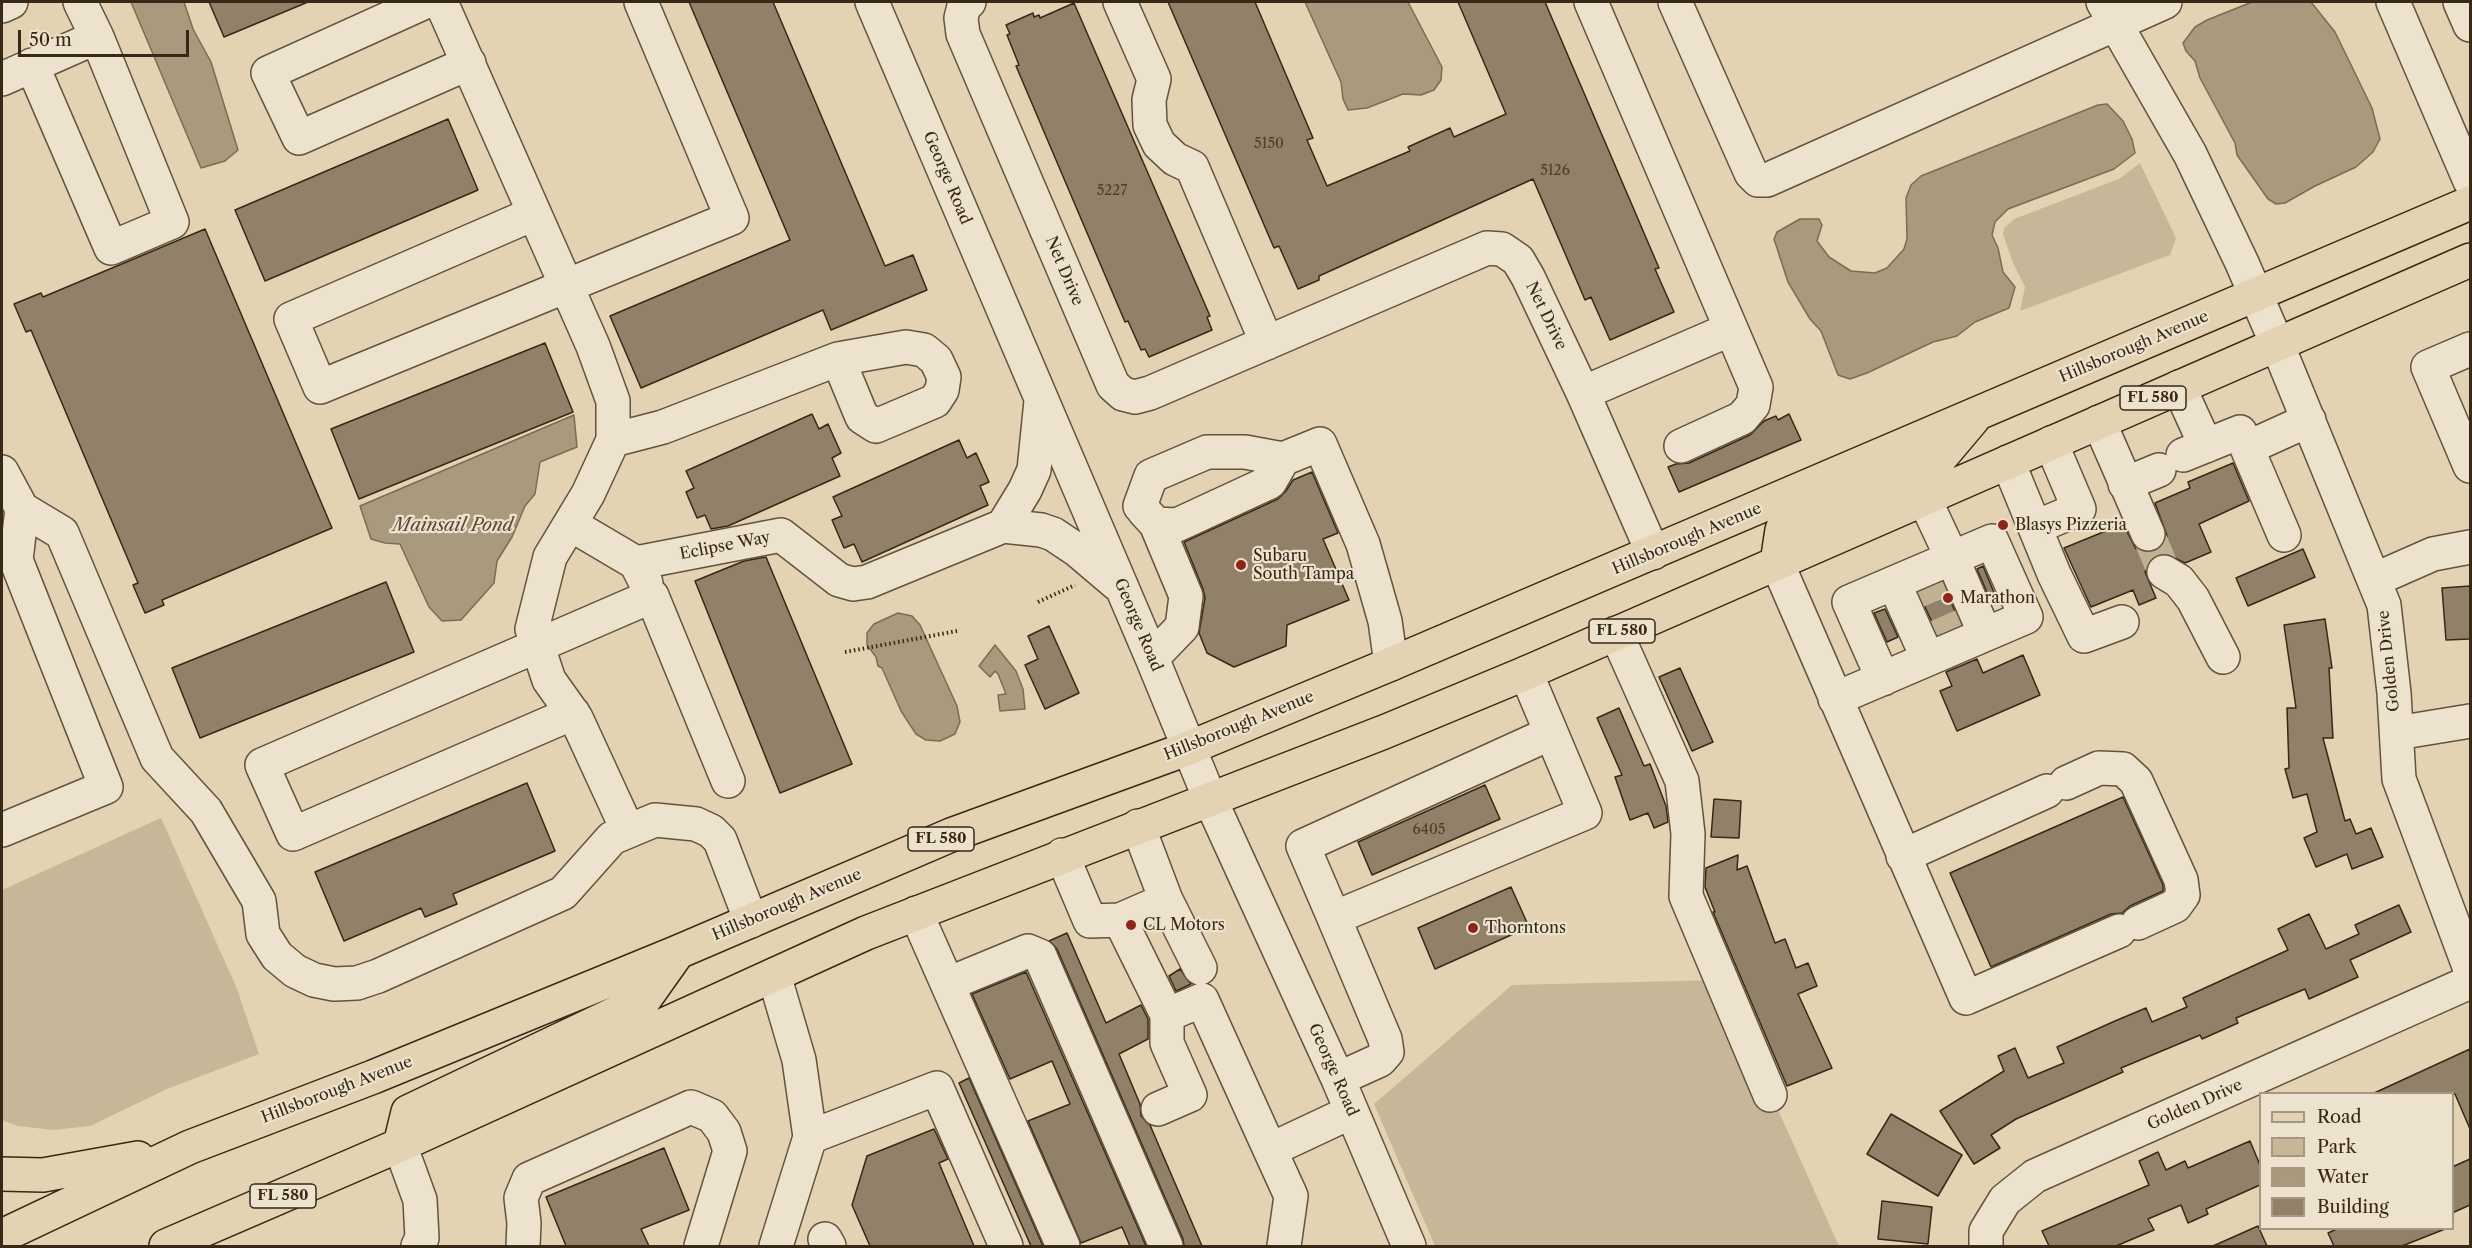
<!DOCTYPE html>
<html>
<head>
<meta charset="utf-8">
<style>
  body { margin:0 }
  #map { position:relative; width:2472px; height:1248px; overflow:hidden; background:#e4d3b2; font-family:"Libre Caslon Text",serif }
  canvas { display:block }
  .frame { position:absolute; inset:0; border:3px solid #372817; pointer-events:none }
  .legend { position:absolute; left:2259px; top:1092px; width:195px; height:138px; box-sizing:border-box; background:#ede2cd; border:2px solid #a49884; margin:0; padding:8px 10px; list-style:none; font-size:18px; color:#372817 }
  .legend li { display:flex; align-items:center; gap:12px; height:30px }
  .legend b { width:30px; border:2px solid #a49884 }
  .scale { position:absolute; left:18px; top:30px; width:171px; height:27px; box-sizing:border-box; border:3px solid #372817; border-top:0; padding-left:8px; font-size:18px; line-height:21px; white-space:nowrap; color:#372817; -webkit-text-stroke:4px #ede2cd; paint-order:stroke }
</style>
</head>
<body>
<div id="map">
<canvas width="2472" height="1248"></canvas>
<div class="frame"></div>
<ul class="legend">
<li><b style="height:8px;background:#e4d3b2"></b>Road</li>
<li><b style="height:16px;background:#c7b698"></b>Park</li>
<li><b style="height:16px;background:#a9997d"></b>Water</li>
<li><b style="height:16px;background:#918168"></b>Building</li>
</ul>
<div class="scale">50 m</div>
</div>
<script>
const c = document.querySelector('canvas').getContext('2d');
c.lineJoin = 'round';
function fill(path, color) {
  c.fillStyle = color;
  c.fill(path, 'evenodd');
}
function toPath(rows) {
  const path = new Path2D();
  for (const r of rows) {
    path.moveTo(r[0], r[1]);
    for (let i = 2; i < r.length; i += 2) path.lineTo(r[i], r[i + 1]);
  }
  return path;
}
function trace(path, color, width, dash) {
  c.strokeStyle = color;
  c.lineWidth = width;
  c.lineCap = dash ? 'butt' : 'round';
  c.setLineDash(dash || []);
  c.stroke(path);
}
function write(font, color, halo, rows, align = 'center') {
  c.font = font + ' "Libre Caslon Text",serif';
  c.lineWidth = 4.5;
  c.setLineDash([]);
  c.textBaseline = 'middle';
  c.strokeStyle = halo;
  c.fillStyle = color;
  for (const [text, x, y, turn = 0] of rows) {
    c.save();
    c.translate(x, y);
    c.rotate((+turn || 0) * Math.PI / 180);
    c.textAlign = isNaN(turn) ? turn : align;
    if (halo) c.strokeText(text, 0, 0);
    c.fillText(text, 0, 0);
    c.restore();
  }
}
const green = toPath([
  [2140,163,2176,238,2170,255,2020,311,2025,287,2013,263,2003,234,2004,228,2014,219,2119,179],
  [161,818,237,989,259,1054,167,1089,90,1126,53,1130,18,1126,2,1120,2,890],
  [1720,980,1839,1246,1435,1246,1374,1104,1512,985]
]);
const water = toPath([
  [131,2,184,2,193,29,211,62,238,150,225,161,201,168,131,2],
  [1305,2,1408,2,1442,67,1441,80,1434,90,1421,95,1403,94,1367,108,1348,110,1343,99,1341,82,1305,2],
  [2252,2,2311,2,2335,32,2372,108,2380,139,2373,152,2356,167,2315,186,2285,203,2276,204,2268,199,2237,155,2235,143,2200,78,2195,61,2186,51,2183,43,2195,27,2207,20,2252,2],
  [2107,104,2123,121,2132,139,2135,153,2114,169,2008,209,1995,222,1992,235,1998,248,2003,272,2015,287,2009,308,1975,322,1957,336,1933,342,1867,373,1850,379,1838,375,1821,331,1810,319,1788,282,1774,239,1777,232,1800,219,1819,219,1822,225,1817,241,1829,257,1851,271,1875,273,1887,268,1904,249,1907,239,1906,198,1911,185,1921,176,2098,105,2107,104],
  [574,415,577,447,540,462,535,494,525,506,512,537,497,561,494,583,461,620,442,621,429,607,400,544,385,543,371,539,360,506,574,415],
  [898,613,912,616,920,625,957,706,960,722,955,734,940,741,926,740,916,734,901,711,882,668,878,666,876,657,867,645,867,633,874,624,898,613],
  [995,645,1016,671,1023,689,1025,709,1000,711,998,695,1006,694,998,674,995,671,990,677,979,666,995,645]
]);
const building = toPath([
  [209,2,308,2,224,37,209,2],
  [689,2,773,2,885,266,913,255,927,290,831,330,823,310,641,388,610,316,790,240,689,2],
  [1168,2,1255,2,1313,138,1307,140,1327,186,1410,151,1408,147,1450,128,1454,137,1506,114,1458,2,1545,2,1659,268,1655,269,1674,312,1610,340,1591,297,1585,300,1533,179,1319,276,1319,280,1298,289,1279,246,1274,248,1168,2],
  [1074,3,1210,316,1207,317,1212,330,1149,357,1145,349,1141,350,1128,321,1125,322,1016,66,1019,65,1007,35,1010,34,1006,25,1033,13,1034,17,1039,15,1040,18,1074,3],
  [448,119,478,190,265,281,235,210,448,119],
  [205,229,332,528,162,600,164,605,145,613,133,585,138,583,31,330,26,332,14,304,41,293,43,297,205,229],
  [545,343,573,412,359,499,331,429,545,343],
  [812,414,819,429,828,424,841,453,832,458,840,476,728,526,711,529,705,515,697,518,686,492,694,488,686,471,812,414],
  [1789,414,1801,440,1679,492,1668,467,1676,464,1689,463,1750,435,1764,421,1776,416,1778,420,1789,414],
  [959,440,967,458,976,453,989,482,980,486,988,505,862,562,854,544,844,548,832,520,842,516,833,497,959,440],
  [2233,463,2249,501,2199,524,2211,552,2185,563,2165,553,2155,555,2148,563,2145,572,2156,598,2139,605,2133,590,2091,607,2064,548,2123,524,2136,549,2146,553,2156,551,2163,545,2167,536,2155,503,2190,488,2188,482,2233,463],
  [1312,472,1338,533,1323,539,1349,600,1287,625,1286,646,1234,667,1207,653,1199,633,1205,598,1203,589,1184,542,1278,499,1286,491,1293,480,1312,472],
  [2303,549,2315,577,2248,606,2236,578,2303,549],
  [766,557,852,764,780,793,695,581,744,561,766,557],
  [1983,566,1995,595,1989,597,1977,569,1983,566],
  [386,582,414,652,200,738,172,668,386,582],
  [1943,584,1961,625,1938,635,1919,594,1943,584],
  [2470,586,2470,639,2446,640,2442,588,2470,586],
  [1885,609,1898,637,1887,642,1874,613,1885,609],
  [2325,619,2332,668,2329,668,2333,738,2323,738,2345,821,2350,819,2356,834,2371,828,2383,857,2352,869,2347,854,2316,867,2304,838,2317,832,2307,794,2293,798,2285,769,2289,768,2287,708,2296,708,2284,625,2325,619],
  [1049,626,1079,693,1045,709,1025,665,1038,659,1028,636,1049,626],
  [2023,655,2040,695,1957,731,1940,691,1952,686,1946,672,1977,659,1983,673,2023,655],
  [1680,668,1713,742,1692,751,1659,677,1680,668],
  [1619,708,1644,766,1650,764,1666,806,1668,822,1654,828,1648,813,1630,820,1615,777,1622,775,1597,718,1619,708],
  [527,783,555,851,453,894,457,904,425,917,421,908,344,941,315,872,527,783],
  [1485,785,1500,819,1372,875,1358,842,1485,785],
  [2123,797,2163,885,2163,891,2130,906,2122,913,2111,914,1991,967,1950,873,2123,797],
  [1714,799,1741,801,1739,838,1711,837,1714,799],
  [1738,855,1737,870,1747,866,1775,943,1785,939,1796,968,1808,963,1817,986,1798,994,1832,1068,1787,1086,1713,912,1715,912,1705,887,1706,868,1738,855],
  [1511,887,1529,927,1435,969,1418,928,1511,887],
  [2399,905,2411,932,2350,960,2358,977,2309,999,2305,989,2236,1018,2238,1023,2202,1039,2200,1035,2121,1068,2123,1072,2016,1119,1991,1135,2000,1148,1974,1164,1940,1111,2004,1071,1998,1056,2015,1048,2028,1078,2064,1063,2057,1047,2115,1021,2146,1008,2152,1022,2187,1007,2183,998,2288,950,2278,929,2309,914,2326,949,2359,934,2355,925,2399,905],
  [1067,933,1106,1023,1141,1005,1148,1019,1148,1039,1119,1054,1140,1104,1141,1116,1150,1125,1202,1246,1184,1246,1183,1239,1057,949,1049,941,1067,933],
  [1180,969,1191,984,1176,991,1169,976,1180,969],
  [1026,972,1146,1246,1130,1246,1122,1227,1081,1243,1028,1121,1070,1104,1052,1061,1010,1079,972,994,1026,972],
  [2470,1049,2470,1129,2455,1094,2372,1094,2470,1049],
  [969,1078,1043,1246,1031,1246,959,1083,969,1078],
  [1891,1114,1962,1155,1938,1196,1867,1154,1891,1114],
  [934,1129,948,1159,939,1163,974,1246,870,1246,852,1205,867,1156,934,1129],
  [2250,1141,2260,1165,2260,1185,2206,1209,2208,1214,2188,1223,2181,1205,2148,1219,2154,1230,2116,1246,2049,1246,2042,1231,2149,1185,2139,1161,2158,1152,2166,1170,2185,1161,2188,1168,2250,1141],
  [664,1148,689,1210,641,1229,649,1246,566,1246,546,1197,664,1148],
  [2470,1159,2470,1205,2452,1213,2452,1167,2470,1159],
  [1882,1201,1932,1207,1928,1244,1878,1239,1882,1201],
  [2258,1226,2267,1246,2213,1246,2258,1226],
  [2339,1228,2445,1228,2445,1229,2402,1246,2334,1246,2328,1233,2339,1228]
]);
const minorTunnel = toPath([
  [2148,534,2164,572],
  [1921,572,1954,648]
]);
const path = toPath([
  [1038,602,1075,585],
  [845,652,957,631]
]);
const minor = toPath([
  [425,2,268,73,299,138,469,63],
  [441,2,593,346,613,401,613,440,588,494,550,557,532,629,549,680,576,718,628,831],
  [872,2,1152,658,1210,799,1338,1079,1409,1246],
  [969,2,964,6,961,18,963,34,1113,385,1123,394,1135,397,1150,393,1487,248,1502,249,1518,260,1528,277,1583,393,1653,553],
  [1120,2,1154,79,1149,100,1150,125,1159,144,1175,159,1192,167,1267,343],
  [1591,2,1756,387,1753,405,1742,418,1681,446],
  [1675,2,1751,173,1758,180,1767,180,2165,2],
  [2103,2,2190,154,2242,263,2277,344,2384,605,2394,693,2399,779,2470,969],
  [2393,2,2470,181],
  [2460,2,2470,25],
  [2,6,11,2],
  [32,65,111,248,172,222,97,37],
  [2,79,97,37,80,2],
  [533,214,291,319,320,387,732,218,641,2],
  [2470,349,2428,367,2470,466],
  [2179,387,2206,446],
  [1583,393,1731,329],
  [2099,422,2148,534],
  [613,440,663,427,838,359,862,417,876,426,935,401,942,390,944,377,936,360,924,350,906,347,838,359],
  [2247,448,2284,535],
  [2183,455,2240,432,2247,448,2309,420],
  [1283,459,1320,444,1363,544,1385,621,1391,664],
  [2008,462,2054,574,2084,636,2122,622],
  [2,472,22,509],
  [2125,484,2159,470],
  [1140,506,1151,476,1207,452,1245,452,1283,459,1270,482,1177,525,1156,524],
  [1144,511,1156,524,1186,596,1182,627,1152,658],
  [570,524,636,563,646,583],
  [1003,526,1025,490,1034,470,1041,401],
  [2036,527,2079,509,2051,443],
  [636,563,781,535,839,580,853,584,867,582,1003,526,1041,530,1053,534,1077,550,1117,584],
  [1777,563,1966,998,2119,931],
  [2164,572,2179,581,2193,599,2223,657],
  [2374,580,2433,554,2470,547],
  [1894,583,1928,659],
  [1616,633,1682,781,1688,834,1686,896,1770,1095],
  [1883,679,1849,602,1952,558,1985,634],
  [1835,699,2026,617,1992,541,1952,558,1924,498],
  [573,713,293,834,262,765,652,596,728,781],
  [2397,733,2470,721],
  [2066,783,2099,768,2123,769,2136,781,2181,880,2183,895,2175,906,2138,923],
  [2,830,106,787,16,560,22,509,62,533,157,758,206,811,259,901,263,934,277,956,295,971,314,980,334,984,357,983,378,976,563,893,612,838,655,820,696,824,711,831,720,840,751,921],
  [1062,855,1090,921,1120,920,1167,1015,1167,1043,1190,1095,1158,1109],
  [1903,856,2047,791],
  [1166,900,1200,968],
  [916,913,1063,1246],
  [1334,918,1303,846,1551,733],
  [1120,920,1166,900,1138,826],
  [774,975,799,1060,810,1137,776,1246],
  [948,984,1028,951,1040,956,1166,1246],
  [1167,1015,1202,1000,1270,1150,1351,1112],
  [1338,1079,1380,1060,1387,1052,1385,1039,1334,918,1585,813,1526,673],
  [810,1137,937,1088,1006,1246],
  [400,1145,420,1200,422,1238,418,1246],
  [1270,1150,1291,1196,1284,1246],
  [825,1239,829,1246],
  [523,1246,524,1223,521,1198,529,1179,691,1107,712,1116,724,1132,730,1151,701,1246],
  [1986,1246,1986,1231,2005,1200,2035,1176,2470,982]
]);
const major = toPath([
  [1777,563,1782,530,1935,464,1973,419],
  [400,1145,408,1112,644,1000,678,952],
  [2,1174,43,1175,138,1158],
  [2,1236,190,1147,373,1077,678,952,951,835,1189,748,1391,664,2470,203],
  [166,1246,400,1145,866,933,1384,732,1526,673,2470,260]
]);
const markers = [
  [2003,525,6,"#8f2418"],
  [1241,565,6,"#8f2418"],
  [1948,598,6,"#8f2418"],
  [1131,925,6,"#8f2418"],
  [1473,928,6,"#8f2418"]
];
const numberNames = [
  ["5150",1269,144],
  ["5126",1555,171],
  ["5227",1112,191],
  ["6405",1429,830]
];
const shields = [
  [2153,398,66],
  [1622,631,66],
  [941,839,66],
  [283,1196,66]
];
const shieldNames = [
  ["FL 580",2153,398],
  ["FL 580",1622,631],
  ["FL 580",941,839],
  ["FL 580",283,1196]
];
const streetNames = [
  ["George Road",947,178,67],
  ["Net Drive",1064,271,67],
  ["Net Drive",1546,316,64],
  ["Hillsborough Avenue",2134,347,-23],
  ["Hillsborough Avenue",1687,539,-23],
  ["Eclipse Way",725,546,-11],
  ["George Road",1138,625,67],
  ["Golden Drive",2389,661,-96],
  ["Hillsborough Avenue",1239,726,-22],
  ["Hillsborough Avenue",787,905,-23],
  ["George Road",1333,1070,66],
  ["Hillsborough Avenue",337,1090,-21],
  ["Golden Drive",2195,1105,-24]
];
const poiNames = [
  ["Blasys Pizzeria",2015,525],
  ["Subaru",1253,556],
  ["South Tampa",1253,574],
  ["Marathon",1960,598],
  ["CL Motors",1143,925],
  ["Thorntons",1485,928]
];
const waterNames = [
  ["Mainsail Pond",453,526]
];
fill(green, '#c7b698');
fill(water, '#a9997d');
trace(water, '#7b6c54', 1.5);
fill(building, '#918168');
trace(building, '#372817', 1.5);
trace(minorTunnel, '#c1b193', 33, [33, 16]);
trace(minor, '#62533e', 36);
trace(major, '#372817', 36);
trace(path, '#372817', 4, [1.5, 3]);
trace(minor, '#ede2cd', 33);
trace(major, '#e4d3b2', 33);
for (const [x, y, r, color] of markers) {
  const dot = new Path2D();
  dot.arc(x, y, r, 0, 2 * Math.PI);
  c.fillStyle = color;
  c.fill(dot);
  trace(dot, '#ede2cd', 2);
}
write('14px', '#4e3e2b', null, numberNames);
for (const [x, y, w] of shields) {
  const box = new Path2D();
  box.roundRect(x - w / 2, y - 12, w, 24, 4.5);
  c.fillStyle = '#ede2cd';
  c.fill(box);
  trace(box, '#372817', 1.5);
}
write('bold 15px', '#372817', null, shieldNames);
write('16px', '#372817', '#ede2cd', streetNames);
write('16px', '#372817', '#ede2cd', poiNames, 'left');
write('italic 18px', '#594a36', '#ede2cd', waterNames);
</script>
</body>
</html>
